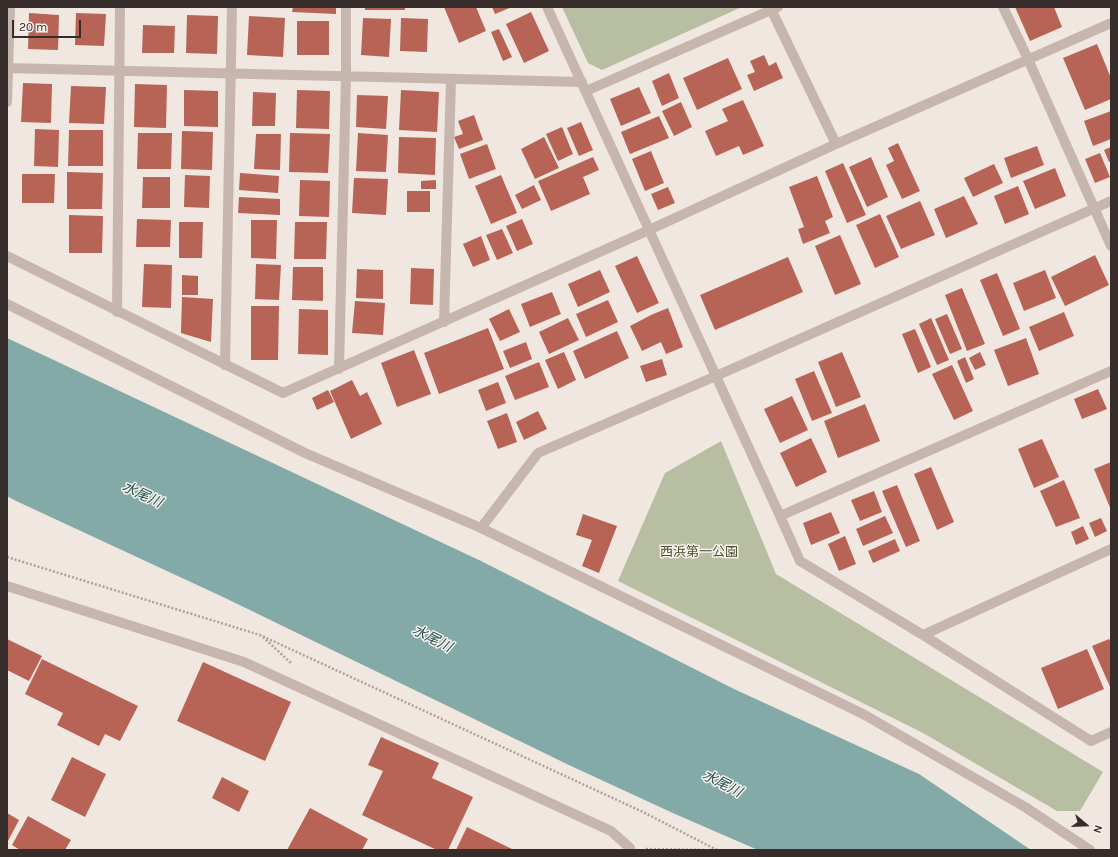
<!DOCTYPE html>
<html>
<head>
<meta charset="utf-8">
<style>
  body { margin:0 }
  #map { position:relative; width:1118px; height:857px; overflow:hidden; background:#f0e7e0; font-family:Karla,sans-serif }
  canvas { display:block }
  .frame { position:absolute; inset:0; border:8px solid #362d2b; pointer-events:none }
  .north { position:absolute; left:1066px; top:805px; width:40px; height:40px; -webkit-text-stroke:3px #f8f1ec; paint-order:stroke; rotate:109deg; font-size:11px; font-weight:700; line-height:16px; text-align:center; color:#362d2b }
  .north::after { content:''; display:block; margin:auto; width:14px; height:18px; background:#362d2b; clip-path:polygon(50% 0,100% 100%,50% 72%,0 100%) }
  .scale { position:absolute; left:12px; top:20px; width:69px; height:18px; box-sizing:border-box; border:2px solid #362d2b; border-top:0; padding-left:5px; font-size:12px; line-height:14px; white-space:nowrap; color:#362d2b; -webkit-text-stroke:3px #f8f1ec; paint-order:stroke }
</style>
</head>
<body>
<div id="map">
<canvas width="1118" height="857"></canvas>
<div class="frame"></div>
<div class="north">N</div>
<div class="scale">20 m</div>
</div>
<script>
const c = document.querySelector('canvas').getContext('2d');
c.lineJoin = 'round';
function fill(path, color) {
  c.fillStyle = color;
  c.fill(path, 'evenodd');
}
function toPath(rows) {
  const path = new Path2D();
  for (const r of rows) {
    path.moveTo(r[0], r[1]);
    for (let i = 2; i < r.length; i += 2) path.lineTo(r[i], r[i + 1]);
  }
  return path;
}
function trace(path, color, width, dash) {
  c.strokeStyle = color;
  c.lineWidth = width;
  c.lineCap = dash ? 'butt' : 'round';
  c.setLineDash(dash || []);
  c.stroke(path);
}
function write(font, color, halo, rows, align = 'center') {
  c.font = font + ' Karla,"Noto Sans JP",sans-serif';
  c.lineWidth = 3;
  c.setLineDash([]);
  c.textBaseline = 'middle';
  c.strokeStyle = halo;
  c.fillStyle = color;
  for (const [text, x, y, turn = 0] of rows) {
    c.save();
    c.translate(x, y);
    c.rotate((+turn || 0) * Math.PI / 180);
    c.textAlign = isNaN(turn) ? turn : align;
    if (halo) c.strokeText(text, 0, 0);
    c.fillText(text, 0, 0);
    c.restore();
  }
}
const green = toPath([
  [562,7,742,7,602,70,588,63],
  [721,441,776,574,1103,772,1080,811,1057,811,923,733,618,581,665,473]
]);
const water = toPath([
  [7,338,481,561,734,689,919,774,1031,850,758,850,675,814,571,766,223,597,14,500,7,496]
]);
const building = toPath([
  [293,7,336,7,336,14,292,12],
  [365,7,405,7,405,10,365,10],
  [444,7,476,7,486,31,459,43],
  [492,7,512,7,495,14],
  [1015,7,1054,7,1062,27,1030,41],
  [531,12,549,51,524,63,506,24],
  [29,13,59,15,58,50,28,49],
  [76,13,106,14,104,46,75,45],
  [187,15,218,16,217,54,186,53],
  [249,16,285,18,283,57,247,55],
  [363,18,391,19,389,57,361,55],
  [401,18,428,19,427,52,400,51],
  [297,21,329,21,329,55,297,55],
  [143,25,175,26,174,53,142,53],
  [499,29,512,57,503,61,491,32],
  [1097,44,1111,78,1111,99,1085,110,1063,58],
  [764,55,769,66,776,62,783,78,754,91,747,75,755,72,750,61],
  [728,58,742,89,697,110,683,78],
  [669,73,679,98,662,106,652,81],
  [23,83,52,84,51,123,21,122],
  [135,84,167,85,166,128,134,127],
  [71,86,106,87,104,124,69,123],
  [639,87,651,113,621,126,610,99],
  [184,90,218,91,218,127,184,126],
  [297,90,330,91,329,129,296,128],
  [401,90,439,92,437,132,399,130],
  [253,92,276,93,275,126,252,126],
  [357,95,388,96,386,129,356,127],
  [743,100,764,146,743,155,739,146,716,156,705,131,728,121,722,109],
  [681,102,692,127,674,136,662,111],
  [1111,111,1111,139,1093,146,1084,121],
  [474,115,483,140,459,149,454,137,463,134,458,121],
  [659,116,669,138,630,154,621,132],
  [581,122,593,150,579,156,567,128],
  [562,127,573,154,558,161,546,134],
  [35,129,59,130,58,167,34,166],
  [69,130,103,130,103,166,68,166],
  [182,131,213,132,212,170,181,169],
  [138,133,172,133,171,169,137,169],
  [290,133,330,134,328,173,289,172],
  [358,133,388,135,386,172,356,171],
  [256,134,281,134,280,170,254,169],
  [399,137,436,138,435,175,398,173],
  [544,137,559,168,535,179,521,149],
  [898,143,920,191,902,199,886,165,894,161,888,148],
  [487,144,496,169,469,179,460,154],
  [1037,146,1044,165,1011,178,1004,158],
  [1111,147,1111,161,1109,162,1104,150],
  [651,151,664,183,645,191,632,159],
  [1100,153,1110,177,1095,183,1085,159],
  [593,157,599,170,583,177,590,194,551,211,538,181],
  [871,157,888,197,867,207,849,167],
  [843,163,866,215,847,223,825,171],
  [994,164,1003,183,973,197,964,178],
  [1055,168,1066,196,1035,209,1023,181],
  [67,172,103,173,102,209,67,209],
  [240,173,279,176,278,193,239,190],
  [22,174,55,174,54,203,22,203],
  [185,175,210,176,209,208,184,207],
  [501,175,517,213,491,224,475,186],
  [817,176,833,217,825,221,830,233,803,244,798,229,804,227,789,187],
  [143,177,170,177,170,208,142,208],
  [354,178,388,179,386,215,352,213],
  [300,180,330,181,329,217,299,216],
  [436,180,436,189,421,189,421,181],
  [534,185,541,200,522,209,515,195],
  [1018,186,1029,214,1005,224,994,196],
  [668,187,675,203,658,210,651,194],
  [407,191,430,191,430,212,407,212],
  [964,196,978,224,946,238,934,209],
  [239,197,280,199,280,215,238,213],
  [920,201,935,235,901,249,886,216],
  [880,214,899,257,875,268,856,225],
  [69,215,103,216,102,253,69,253],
  [137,219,171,220,170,247,136,247],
  [522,219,533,244,517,251,506,226],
  [251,220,277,220,276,259,251,258],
  [179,222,203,222,202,258,179,258],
  [295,222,327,222,326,259,294,259],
  [502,229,513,253,497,260,486,235],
  [840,235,861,284,835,295,815,246],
  [481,236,490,260,473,267,463,244],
  [1095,255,1109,285,1065,306,1051,277],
  [637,256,659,303,637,313,615,266],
  [788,257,803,292,715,330,700,295],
  [144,264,172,265,171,308,142,307],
  [256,264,281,265,279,300,255,299],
  [293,267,323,267,323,301,292,300],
  [411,268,434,269,433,305,410,304],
  [357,269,383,270,383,299,356,298],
  [600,270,610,292,578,307,568,284],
  [1045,270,1056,298,1024,311,1013,283],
  [997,273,1020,329,1003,336,980,280],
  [182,275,198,276,198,295,182,295],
  [962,288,985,344,967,351,945,295],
  [552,292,561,314,530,327,521,304],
  [182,297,213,299,211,342,181,333],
  [608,300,618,322,586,337,576,314],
  [355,301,385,303,383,335,352,333],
  [251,306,279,306,278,360,251,360],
  [668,308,683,347,666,354,661,342,642,351,630,326,651,315],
  [299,309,328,310,328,355,298,354],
  [509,309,520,332,500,341,489,319],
  [1064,312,1074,336,1039,351,1029,327],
  [947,314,962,349,950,354,935,319],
  [568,318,579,340,549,354,539,332],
  [931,318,949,360,937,365,919,324],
  [488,328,504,369,439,394,424,353],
  [915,329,931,367,918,373,902,334],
  [617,331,629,358,585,379,573,351],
  [1026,338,1039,374,1008,386,994,350],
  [526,342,532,359,510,368,503,351],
  [414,350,431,394,397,407,381,363],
  [564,352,576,380,558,389,545,360],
  [842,352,861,397,836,407,818,362],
  [980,352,986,365,975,370,969,358],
  [965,357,974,379,966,383,957,361],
  [662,359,667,375,646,382,640,366],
  [539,362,549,387,515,400,505,376],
  [952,365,973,411,954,420,932,374],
  [814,371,832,413,812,421,795,379],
  [352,380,360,396,367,392,382,424,351,439,330,391],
  [498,382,506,403,486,411,478,390],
  [1098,389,1107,409,1082,419,1074,399],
  [328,390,334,402,317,410,312,398],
  [792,396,808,430,780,443,764,409],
  [865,404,880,441,838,458,824,421],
  [538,411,547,429,524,440,516,422],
  [507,413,517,442,498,449,487,421],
  [811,438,827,472,796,487,780,453],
  [1042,439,1059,477,1034,488,1018,449],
  [1111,462,1111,510,1094,469],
  [931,467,954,522,937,530,914,474],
  [1064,480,1080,518,1056,527,1040,491],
  [897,485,920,541,906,547,882,491],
  [874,491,882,512,860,521,851,500],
  [831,512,840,533,811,545,803,523],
  [583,514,617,526,599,573,582,566,592,540,576,535],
  [885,516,893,533,863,546,856,529],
  [1101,518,1107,531,1095,537,1089,523],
  [1083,526,1089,539,1076,545,1071,532],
  [845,536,856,564,839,571,828,544],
  [895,539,900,551,873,563,868,551],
  [7,639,42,656,29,681,7,670],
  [1109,639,1111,643,1111,689,1092,646],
  [1087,649,1104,689,1058,709,1041,668],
  [42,659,138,706,120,741,105,734,99,746,57,725,63,713,25,694],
  [203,662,291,702,265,761,177,721],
  [381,737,439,763,432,778,473,797,448,850,437,850,362,815,383,771,368,765],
  [72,757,106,774,85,817,51,800],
  [222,777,249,791,239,812,212,798],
  [310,808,368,839,362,850,287,850],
  [7,813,19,820,7,843],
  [28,816,71,840,65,850,20,850,12,845],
  [467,827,514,850,456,850]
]);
const path = toPath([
  [7,557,260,635,643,812,717,850],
  [263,637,292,664],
  [646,849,706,850]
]);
const minor = toPath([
  [547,7,780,516,800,561,923,635,1091,741,1111,732],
  [770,7,836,144],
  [1003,7,1028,59,1111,246],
  [7,68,582,82],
  [586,91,778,7],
  [7,102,10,7],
  [7,256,283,393,649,230,836,144,1111,23],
  [7,304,305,453,481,528,863,714,1025,807,1090,850],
  [117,312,120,7],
  [444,322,451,79],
  [225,365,232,7],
  [339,369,346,76,346,7],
  [780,516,1111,371],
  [481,528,538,453,716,376,1111,201],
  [7,586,244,662,611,831,630,848,630,850],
  [923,635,1111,549]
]);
const parkNames = [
  ["西浜第一公園",699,552]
];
const waterNames = [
  ["水尾川",142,495,25],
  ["水尾川",432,639,27],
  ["水尾川",722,784,27]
];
fill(green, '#b7bea2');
fill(water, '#83aaa7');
fill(building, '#b76457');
trace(path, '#b3a098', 2.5, [2, 2]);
trace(minor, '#c7b6ad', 10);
write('13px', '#495232', '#f8f1ec', parkNames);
write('italic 14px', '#255351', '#f8f1ec', waterNames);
</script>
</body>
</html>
